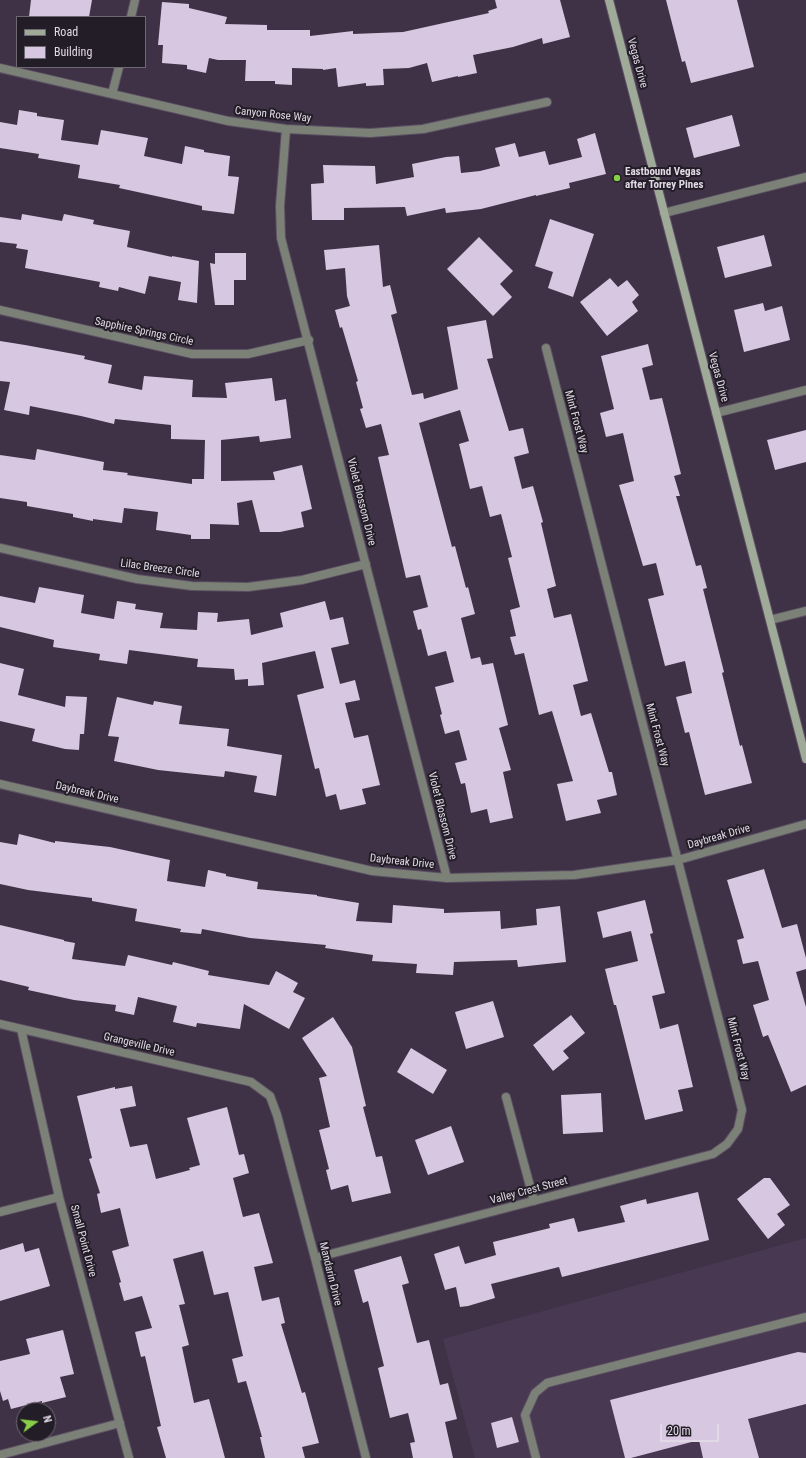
<!DOCTYPE html>
<html>
<head>
<meta charset="utf-8">
<style>
  body { margin:0 }
  #map { position:relative; width:806px; height:1458px; overflow:hidden; background:#3f3246; font-family:"Roboto Condensed",sans-serif }
  canvas { display:block }
  .legend { position:absolute; left:16px; top:16px; width:130px; height:52px; box-sizing:border-box; background:#221d26; border:1px solid #6e6873; margin:0; padding:5px 7px; list-style:none; font-size:12px; color:#e1d9e6 }
  .legend li { display:flex; align-items:center; gap:8px; height:20px }
  .legend b { width:20px; border:1px solid #6e6873 }
  .north { position:absolute; left:16px; top:1402px; width:40px; height:40px; box-sizing:border-box; background:#221d26; border:1px solid #6e6873; border-radius:50%; rotate:75deg; font-size:11px; font-weight:700; line-height:16px; text-align:center; color:#e1d9e6 }
  .north::after { content:''; display:block; margin:auto; width:14px; height:18px; background:#88cf49; clip-path:polygon(50% 0,100% 100%,50% 72%,0 100%) }
  .scale { position:absolute; left:660px; top:1424px; width:59px; height:18px; box-sizing:border-box; border:2px solid #e1d9e6; border-top:0; padding-left:5px; font-size:12px; line-height:14px; white-space:nowrap; color:#e1d9e6; -webkit-text-stroke:3px #221d26; paint-order:stroke }
</style>
</head>
<body>
<div id="map">
<canvas width="806" height="1458"></canvas>
<ul class="legend">
<li><b style="height:5px;background:#a0aa99"></b>Road</li>
<li><b style="height:11px;background:#d7c7e0"></b>Building</li>
</ul>
<div class="north">N</div>
<div class="scale">20 m</div>
</div>
<script>
const c = document.querySelector('canvas').getContext('2d');
c.lineJoin = 'round';
function fill(path, color) {
  c.fillStyle = color;
  c.fill(path, 'evenodd');
}
function toPath(rows) {
  const path = new Path2D();
  for (const r of rows) {
    path.moveTo(r[0], r[1]);
    for (let i = 2; i < r.length; i += 2) path.lineTo(r[i], r[i + 1]);
  }
  return path;
}
function trace(path, color, width, dash) {
  c.strokeStyle = color;
  c.lineWidth = width;
  c.lineCap = dash ? 'butt' : 'round';
  c.setLineDash(dash || []);
  c.stroke(path);
}
function write(font, color, halo, rows, align = 'center') {
  c.font = font + ' "Roboto Condensed",sans-serif';
  c.lineWidth = 4;
  c.setLineDash([]);
  c.textBaseline = 'middle';
  c.strokeStyle = halo;
  c.fillStyle = color;
  for (const [text, x, y, turn = 0] of rows) {
    c.save();
    c.translate(x, y);
    c.rotate((+turn || 0) * Math.PI / 180);
    c.textAlign = isNaN(turn) ? turn : align;
    if (halo) c.strokeText(text, 0, 0);
    c.fillText(text, 0, 0);
    c.restore();
  }
}
const built = toPath([
  [806,1238,806,1458,475,1458,443,1339]
]);
const building = toPath([
  [31,0,92,0,89,17,29,17],
  [495,0,560,0,570,37,543,44,542,38,513,47,473,55,477,73,458,77,458,76,432,82,427,63,409,68,383,69,384,85,366,86,366,83,338,87,336,68,323,70,323,69,292,68,292,85,275,84,275,81,245,81,246,60,218,60,209,58,206,73,187,69,187,65,162,63,163,45,158,45,162,2,189,4,189,8,227,17,225,24,267,25,267,30,310,30,310,36,353,31,353,34,403,32,489,13,488,11,497,8],
  [666,0,737,0,754,67,691,83,685,61,682,62],
  [19,110,37,113,37,116,64,120,61,140,98,145,101,130,148,138,144,156,182,164,185,146,204,150,204,152,230,156,228,176,239,177,234,214,202,210,202,206,119,188,120,185,78,178,80,165,38,158,39,154,0,148,0,122,17,125],
  [732,115,740,146,694,158,686,128],
  [595,133,606,174,569,183,570,188,536,196,536,195,481,209,446,213,445,208,407,216,405,207,344,208,344,220,312,220,311,184,324,183,323,165,375,166,376,184,414,177,412,164,446,157,459,156,461,173,480,171,500,166,495,148,515,143,519,157,545,151,549,165,582,157,577,139],
  [22,214,62,221,64,214,94,220,93,224,130,231,127,247,172,257,172,256,199,261,197,303,178,300,181,282,149,276,145,294,119,287,118,291,99,287,100,282,25,268,28,250,16,248,17,244,0,242,0,217,21,220],
  [550,219,594,234,573,297,548,288,553,272,535,266],
  [764,235,772,266,725,278,717,247],
  [479,237,513,271,500,284,512,297,493,316,447,269],
  [379,245,383,287,390,285,397,313,391,315,412,395,423,393,424,399,458,389,447,327,486,320,493,358,487,359,509,431,523,428,529,453,514,457,522,489,533,486,543,522,541,523,556,586,547,589,554,618,571,614,588,681,573,685,581,716,591,713,609,772,612,772,617,795,597,800,601,813,566,821,557,784,573,781,552,711,539,715,524,653,515,655,510,637,516,636,510,610,520,607,508,558,512,557,501,514,490,517,482,486,470,489,459,444,469,441,460,410,419,423,452,547,455,546,466,588,468,587,475,614,461,618,471,659,480,657,482,665,493,663,508,725,499,728,511,770,503,772,513,818,490,823,487,809,471,813,465,783,461,784,455,763,467,760,459,730,445,734,440,715,442,714,435,687,454,682,446,651,428,656,421,629,418,630,413,611,428,607,420,575,406,578,378,457,389,455,381,424,366,428,360,409,363,408,356,382,358,381,342,327,340,328,335,310,350,306,347,296,345,268,326,270,324,250],
  [215,253,246,253,246,280,234,280,234,305,215,305,210,263,215,264],
  [610,278,618,287,627,280,639,295,632,302,638,311,607,336,580,302],
  [763,303,765,311,782,306,790,340,744,352,734,310],
  [0,341,25,345,85,356,84,359,112,365,108,383,142,390,144,376,193,380,192,397,227,398,225,383,272,378,275,401,286,399,291,438,260,442,259,436,221,440,221,481,275,480,273,472,302,465,312,509,301,512,304,527,280,532,260,532,252,500,237,503,239,525,210,524,210,539,191,539,191,535,156,530,158,512,124,508,122,523,93,519,93,521,73,517,73,514,27,506,27,502,0,498,0,455,35,460,37,449,104,462,103,470,128,473,127,475,192,484,192,479,204,479,205,440,171,439,171,425,115,419,114,424,81,416,30,406,29,415,4,410,10,382,0,381],
  [648,344,653,365,642,368,650,400,662,398,681,474,674,476,680,496,676,496,696,566,701,565,707,588,703,589,724,672,722,673,740,746,742,745,752,783,705,795,689,732,685,733,676,697,692,693,685,661,665,666,648,599,664,595,656,563,643,566,619,485,634,481,623,433,606,437,600,413,614,409,601,356],
  [806,430,806,462,775,470,767,440],
  [39,587,84,595,81,613,114,619,117,601,136,604,135,609,163,613,160,628,197,630,198,612,218,613,217,622,249,619,251,635,283,627,280,613,325,601,330,620,343,617,349,644,331,648,340,684,355,680,360,700,345,703,354,738,368,735,380,785,362,789,366,804,340,810,336,794,326,797,319,768,315,769,297,695,324,688,315,651,262,663,264,685,248,686,248,679,235,680,234,669,197,667,198,659,129,650,127,664,99,660,100,654,53,647,54,640,0,627,0,596,35,603],
  [0,663,24,669,18,695,65,707,66,696,87,697,84,734,80,734,79,750,65,749,32,741,35,729,0,721],
  [117,697,153,705,154,701,182,706,179,724,229,729,227,746,282,755,276,796,254,792,257,776,225,771,224,777,158,770,114,761,119,737,108,736],
  [19,834,55,843,55,841,110,847,170,860,167,881,205,887,208,870,226,874,226,876,258,882,257,889,317,895,317,896,359,903,356,921,392,923,393,905,444,909,444,913,500,911,501,929,537,925,536,909,560,906,566,962,518,967,517,960,454,962,453,975,416,973,417,964,372,961,373,955,325,948,326,945,250,938,202,929,201,934,180,932,181,929,135,921,137,909,92,901,92,898,28,890,0,884,0,842,17,845],
  [764,869,782,928,797,924,806,958,806,969,796,972,806,1007,806,1085,791,1092,768,1035,763,1037,753,1005,769,1000,758,961,743,964,737,940,744,938,727,880],
  [645,900,653,933,650,934,665,993,652,996,660,1029,678,1024,693,1087,678,1090,683,1111,645,1120,616,1005,614,1005,605,969,638,961,631,931,603,938,597,912],
  [0,925,64,940,64,941,75,943,72,959,125,966,128,955,172,965,173,962,209,971,208,975,269,985,276,971,298,983,293,992,305,998,289,1029,244,1004,240,1029,197,1023,196,1027,173,1022,177,1006,138,997,134,1015,115,1011,116,1005,74,1000,28,990,29,987,0,980],
  [493,1001,504,1037,466,1049,455,1012],
  [571,1015,585,1033,563,1051,569,1058,553,1071,533,1045],
  [333,1017,352,1047,366,1106,363,1107,376,1157,382,1156,391,1193,352,1202,348,1185,331,1190,326,1170,329,1169,319,1130,330,1127,319,1078,327,1076,302,1038],
  [411,1048,447,1070,433,1094,397,1072],
  [132,1086,136,1106,120,1109,130,1147,147,1144,156,1179,190,1170,189,1168,200,1165,187,1118,227,1107,239,1155,244,1154,249,1173,233,1178,243,1217,259,1213,273,1263,254,1267,262,1301,279,1297,285,1323,281,1324,302,1393,305,1392,319,1443,302,1447,305,1458,265,1458,260,1437,262,1437,246,1381,238,1383,232,1359,243,1356,228,1292,214,1295,203,1251,173,1259,185,1304,179,1305,189,1345,182,1347,194,1403,209,1399,225,1458,166,1458,157,1427,161,1426,145,1356,141,1357,135,1332,152,1328,142,1296,124,1301,119,1283,121,1282,112,1251,129,1246,120,1208,101,1213,97,1194,100,1193,89,1159,92,1158,77,1096,115,1087,115,1089],
  [601,1093,603,1132,563,1134,561,1095],
  [451,1126,464,1162,428,1175,415,1140],
  [764,1178,770,1178,790,1205,777,1214,785,1225,768,1239,737,1199],
  [698,1192,709,1240,562,1277,559,1267,491,1284,495,1298,468,1306,460,1307,456,1287,445,1290,434,1254,459,1246,465,1264,496,1255,493,1242,550,1228,549,1224,574,1218,578,1232,625,1222,620,1206,646,1199,647,1204],
  [23,1243,25,1252,39,1248,50,1286,0,1301,0,1250],
  [401,1256,409,1283,402,1285,417,1343,429,1340,440,1385,448,1383,457,1419,445,1422,453,1458,413,1458,410,1443,415,1442,408,1413,390,1418,378,1368,384,1366,368,1301,363,1303,354,1270],
  [63,1330,74,1374,60,1377,66,1397,42,1403,42,1401,11,1409,8,1399,3,1401,0,1391,0,1361,30,1354,26,1339],
  [798,1352,806,1353,806,1404,748,1419,759,1458,703,1458,699,1440,631,1458,625,1458,610,1400],
  [512,1417,519,1442,497,1448,491,1423]
]);
const lane = toPath([
  [536,1458,525,1415,535,1393,547,1383,806,1317]
]);
const street = toPath([
  [131,17,135,0],
  [0,68,228,121,286,129,370,133,423,129,547,102],
  [112,94,119,67],
  [286,129,280,206,281,238,447,878],
  [664,213,806,177],
  [0,310,192,354,248,354,309,340],
  [716,413,806,390],
  [0,548,137,579,192,586,248,587,302,580,366,564],
  [770,620,806,611],
  [0,784,372,871,447,878,574,875,678,860,806,824],
  [0,1024,251,1082,270,1096,277,1115,315,1258,366,1458],
  [21,1029,59,1197,129,1458],
  [506,1097,534,1201],
  [0,1212,59,1197],
  [315,1258,713,1154,727,1144,738,1129,742,1110,546,348],
  [0,1455,120,1423]
]);
const secondary = toPath([
  [609,0,806,759]
]);
const markers = [
  [617,178,4,"#88cf49"]
];
const streetNames = [
  ["Vegas Drive",637,63,75],
  ["Canyon Rose Way",273,115,6],
  ["Sapphire Springs Circle",144,332,12],
  ["Vegas Drive",718,377,75],
  ["Mint Frost Way",576,422,75],
  ["Violet Blossom Drive",361,502,76],
  ["Lilac Breeze Circle",160,569,8],
  ["Mint Frost Way",657,735,75],
  ["Daybreak Drive",87,793,13],
  ["Violet Blossom Drive",442,816,76],
  ["Daybreak Drive",719,837,-16],
  ["Daybreak Drive",402,862,6],
  ["Grangeville Drive",139,1045,13],
  ["Mint Frost Way",738,1049,76],
  ["Valley Crest Street",529,1191,-15],
  ["Small Point Drive",83,1241,75],
  ["Mandarin Drive",330,1274,76]
];
const poiNames = [
  ["Eastbound Vegas",625,172],
  ["after Torrey Pines",625,185]
];
fill(built, '#493852');
fill(building, '#d7c7e0');
trace(lane, '#5c5063', 10);
trace(street, '#5c5063', 10);
trace(secondary, '#5c5063', 10);
trace(lane, '#7b8177', 8);
trace(street, '#7b8177', 8);
trace(secondary, '#a0aa99', 8);
for (const [x, y, r, color] of markers) {
  const dot = new Path2D();
  dot.arc(x, y, r, 0, 2 * Math.PI);
  c.fillStyle = color;
  c.fill(dot);
  trace(dot, '#221d26', 1.5);
}
write('11px', '#e1d9e6', '#221d26', streetNames);
write('bold 11px', '#e1d9e6', '#221d26', poiNames, 'left');
</script>
</body>
</html>
